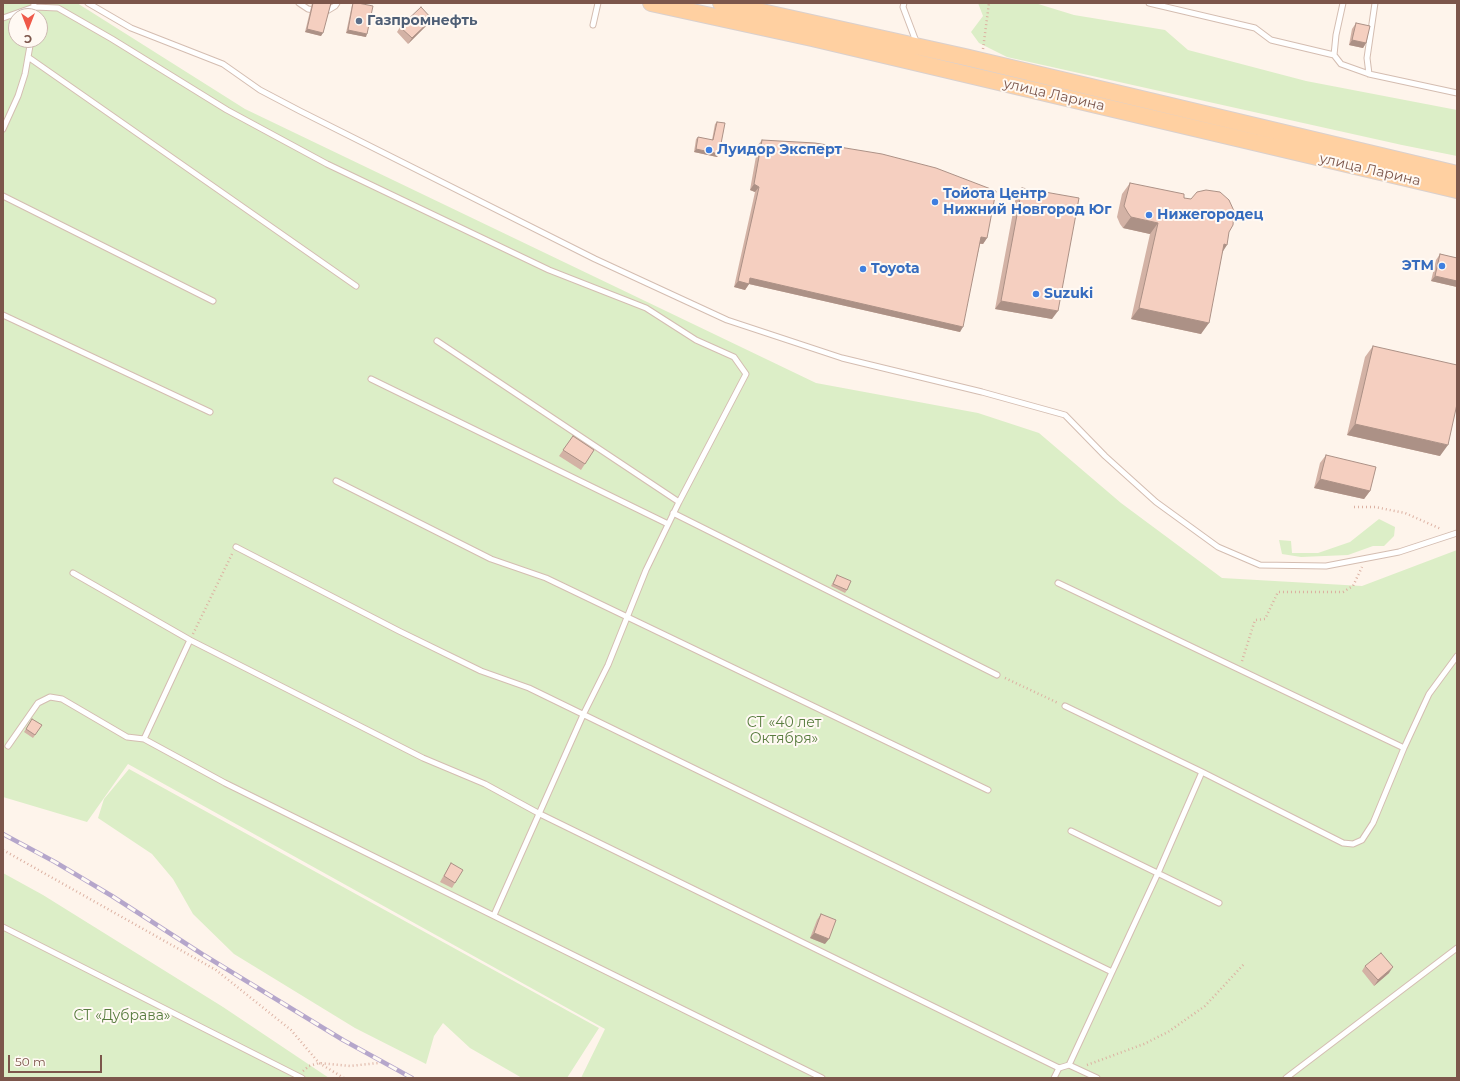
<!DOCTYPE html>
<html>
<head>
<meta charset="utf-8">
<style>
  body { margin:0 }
  #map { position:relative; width:1460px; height:1081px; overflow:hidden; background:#fef4eb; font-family:Montserrat,sans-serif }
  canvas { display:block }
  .frame { position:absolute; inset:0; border:4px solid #7c564b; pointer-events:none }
  .north { position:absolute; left:8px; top:8px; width:40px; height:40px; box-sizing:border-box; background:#fff9f3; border:1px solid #cbb8b0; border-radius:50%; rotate:180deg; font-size:11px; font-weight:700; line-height:16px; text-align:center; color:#7c564b }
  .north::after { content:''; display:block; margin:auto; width:14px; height:18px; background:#ef5949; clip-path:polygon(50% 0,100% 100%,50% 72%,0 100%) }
  .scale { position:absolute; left:8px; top:1055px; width:94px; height:18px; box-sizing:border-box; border:2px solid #7c564b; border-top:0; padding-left:5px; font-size:12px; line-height:14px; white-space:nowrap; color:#7c564b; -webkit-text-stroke:3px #fff9f3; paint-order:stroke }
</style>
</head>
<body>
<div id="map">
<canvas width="1460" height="1081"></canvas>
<div class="frame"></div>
<div class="north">С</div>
<div class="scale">50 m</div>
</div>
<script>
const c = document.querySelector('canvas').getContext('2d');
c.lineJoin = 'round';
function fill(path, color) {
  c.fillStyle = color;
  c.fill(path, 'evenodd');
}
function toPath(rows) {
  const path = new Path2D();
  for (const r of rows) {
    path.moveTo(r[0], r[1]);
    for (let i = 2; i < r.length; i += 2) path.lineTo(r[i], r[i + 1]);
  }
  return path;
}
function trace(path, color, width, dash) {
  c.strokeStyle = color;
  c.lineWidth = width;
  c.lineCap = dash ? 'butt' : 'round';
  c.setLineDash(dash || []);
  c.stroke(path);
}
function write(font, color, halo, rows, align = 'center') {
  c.font = font + ' Montserrat,sans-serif';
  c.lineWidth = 4;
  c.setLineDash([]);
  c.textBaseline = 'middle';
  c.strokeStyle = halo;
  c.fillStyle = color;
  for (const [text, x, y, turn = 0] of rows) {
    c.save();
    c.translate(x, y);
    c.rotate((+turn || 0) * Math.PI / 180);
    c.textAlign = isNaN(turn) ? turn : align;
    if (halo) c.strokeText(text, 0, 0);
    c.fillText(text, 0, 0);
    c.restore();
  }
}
const green = toPath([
  [3,3,77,3,245,109,816,383,978,413,1039,433,1121,503,1222,578,1362,586,1457,550,1457,1078,581,1078,605,1029,128,764,87,822,3,797],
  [16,16,40,16,40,40,16,40],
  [978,3,1035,3,1074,15,1165,30,1188,50,1306,81,1457,110,1457,156,1402,145,1007,57,979,43,971,32,983,16],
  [1379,519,1395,527,1394,536,1384,546,1373,546,1348,555,1301,557,1282,554,1279,540,1291,541,1292,553,1318,553,1350,542],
  [129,769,599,1028,567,1078,522,1078,470,1048,443,1023,434,1036,426,1064,355,1028,234,954,193,914,173,879,152,854,98,818,104,799],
  [3,873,43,895,223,1007,329,1078,3,1078]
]);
const path = toPath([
  [983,49,989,3],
  [1354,507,1375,507,1405,513,1441,529],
  [193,634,232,554],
  [1242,661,1255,620,1265,619,1278,592,1343,592,1353,586,1362,567],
  [1005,678,1058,703],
  [3,850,216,970,291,1030,319,1063,344,1078],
  [1087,1065,1144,1044,1168,1032,1205,1006,1244,964],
  [303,1071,309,1066,319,1063,350,1066,378,1063]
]);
const lane = toPath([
  [88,3,131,28,223,64,260,90,300,111,595,259,727,320,842,358,982,392,1065,415,1105,456,1156,502,1218,547,1260,565,1326,566,1399,552,1457,533],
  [299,3,308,9,325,12,335,6,337,3],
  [904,3,903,7,917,44],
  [1149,3,1255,28,1271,40,1334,55,1341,64,1369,74,1457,93],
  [33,16,34,3],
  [3,18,34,7,58,8,112,39,227,110,327,164,549,270,646,308,696,340,734,357,746,374,679,502,646,570,608,665,583,715,494,915],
  [593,25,598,3],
  [1334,55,1336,35,1343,3],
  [28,57,356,286],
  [1369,74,1367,58,1375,3],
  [3,129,18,96,25,74,31,40],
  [3,196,213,301],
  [3,315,210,412],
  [437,341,679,502],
  [371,379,668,524],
  [336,481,491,559,546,578,988,790],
  [673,513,997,675],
  [236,547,399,631,481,671,529,688,1112,972],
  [73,573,190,640,423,758,485,784,540,814,1059,1068],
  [1058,583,1404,748,1373,823,1362,840,1353,844,1343,843,1202,772,1065,706],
  [144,739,190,640],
  [8,746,38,703,50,697,62,699,127,737,144,739,225,783,822,1078],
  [1404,748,1429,694,1457,656],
  [1071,831,1219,903],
  [3,927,302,1078],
  [1069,1065,1097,1078],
  [1054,1078,1059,1068,1069,1065,1158,873,1202,772],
  [1286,1078,1457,948]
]);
const primary = toPath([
  [651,3,812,38,1457,190],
  [721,3,965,57,1457,174]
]);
const rail = toPath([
  [3,834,55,862,112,896,202,954,343,1040,412,1078]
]);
const wall = toPath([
  [312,3,331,3,321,36,305,32],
  [353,3,358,3,366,37,346,33,352,5],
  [1356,23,1366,43,1363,48,1349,45,1352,29],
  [428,24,408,44,397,32,400,27],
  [717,122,719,154,717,157,694,152,696,139,698,137,712,140,715,124],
  [762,140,987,238,983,244,980,244,960,332,749,284,745,290,734,287,755,192,750,190,758,145],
  [1130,183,1184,198,1229,232,1222,252,1201,334,1131,319,1150,234,1123,228,1120,224,1117,217,1122,194],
  [1022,188,1052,319,995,309,1016,196],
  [1440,254,1457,258,1457,287,1431,281,1436,260],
  [1373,346,1440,456,1347,435,1365,357],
  [573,436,594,450,581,470,559,456],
  [1326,455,1370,491,1364,499,1314,488,1320,463],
  [837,575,847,590,845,593,831,586],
  [32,719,42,725,33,738,24,732],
  [451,863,455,883,452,888,440,882],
  [821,914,825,944,810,938,817,920],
  [1365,966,1389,973,1374,986,1362,971]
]);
const shadedWall = toPath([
  [432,19,428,24,408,44,412,38],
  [307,29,323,33,321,36,305,32],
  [348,30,367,34,366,37,346,33],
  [1352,40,1366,43,1363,48,1349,45],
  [696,149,719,154,717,157,694,152],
  [754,184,759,187,755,192,750,190],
  [1131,217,1158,223,1150,234,1123,228],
  [981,237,987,238,983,244,978,243],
  [1224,244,1227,245,1220,256],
  [1435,276,1457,281,1457,287,1431,281],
  [750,278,963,327,960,332,749,284,745,290,734,287,738,281],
  [1001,301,1058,311,1052,319,995,309],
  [1139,308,1209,323,1201,334,1131,319],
  [1355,424,1448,445,1440,456,1347,435],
  [1320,479,1370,491,1364,499,1314,488],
  [814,933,829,939,825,944,810,938],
  [1393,967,1389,973,1374,986,1378,980]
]);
const building = toPath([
  [313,3,331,3,323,33,307,29,313,3],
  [353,3,358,3,373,6,367,34,348,30,353,3],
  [421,7,432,19,412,38,400,27,421,7],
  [1356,23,1370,26,1366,43,1352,40,1356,23],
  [717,122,725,123,719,154,696,149,698,137,713,140,717,122],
  [762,140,815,143,882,154,936,168,996,191,987,238,981,237,963,327,750,278,749,284,738,281,759,187,754,184,762,140],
  [1130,183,1184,194,1184,198,1191,199,1197,192,1206,190,1220,192,1229,200,1234,211,1233,225,1229,232,1227,245,1224,244,1209,323,1139,308,1158,223,1131,217,1128,213,1124,206,1130,183],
  [1022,188,1079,198,1058,311,1001,301,1022,188],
  [1440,254,1457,258,1457,281,1435,276,1440,254],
  [1373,346,1457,365,1457,404,1448,445,1355,424,1373,346],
  [573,436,594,450,585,464,563,450,573,436],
  [1326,455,1376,467,1370,491,1320,479,1326,455],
  [837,575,851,581,847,590,833,584,837,575],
  [32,719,42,725,35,735,26,729,32,719],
  [451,863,463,870,455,883,444,876,451,863],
  [821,914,836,920,829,939,814,933,821,914],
  [1381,953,1393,967,1378,980,1365,966,1381,953]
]);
const markers = [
  [359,21,4,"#5c6f8a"],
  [709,150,4,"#3f7fe0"],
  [935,202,4,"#3f7fe0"],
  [1149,215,4,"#3f7fe0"],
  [1442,266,4,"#3f7fe0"],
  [863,269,4,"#3f7fe0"],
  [1036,294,4,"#3f7fe0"]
];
const serviceNames = [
  ["Газпромнефть",367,21]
];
const streetNames = [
  ["улица Ларина",1054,95,13],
  ["улица Ларина",1370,170,13]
];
const shopNames = [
  ["Луидор Эксперт",717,150],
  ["Тойота Центр",943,194],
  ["Нижний Новгород Юг",943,210],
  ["Нижегородец",1157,215],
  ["ЭТМ",1434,266,"right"],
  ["Toyota",871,269],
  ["Suzuki",1044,294]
];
const parkNames = [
  ["СТ «40 лет",784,723],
  ["Октября»",784,739],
  ["СТ «Дубрава»",122,1016]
];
fill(green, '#dceec7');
trace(lane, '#d4bdb1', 7);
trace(primary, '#dad0cd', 18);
trace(path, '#dcb1a2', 2.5, [1, 3]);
trace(lane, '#fff', 5);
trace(primary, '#ffd0a1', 16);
trace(rail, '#b5a6cb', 4.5);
trace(rail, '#fff9f3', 3, [9]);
fill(wall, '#d3b2a5');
fill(shadedWall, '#ac9186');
fill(building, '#f5cfc0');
trace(building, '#ac9186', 1);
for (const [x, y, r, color] of markers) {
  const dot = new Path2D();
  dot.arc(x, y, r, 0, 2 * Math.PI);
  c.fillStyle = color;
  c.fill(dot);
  trace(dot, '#fff9f3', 1.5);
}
write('bold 14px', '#4e5e75', '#fff9f3', serviceNames, 'left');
write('14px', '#7c564b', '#fff9f3', streetNames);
write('bold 14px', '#366cbe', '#fff9f3', shopNames, 'left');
write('14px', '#587c3f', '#fff9f3', parkNames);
</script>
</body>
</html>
